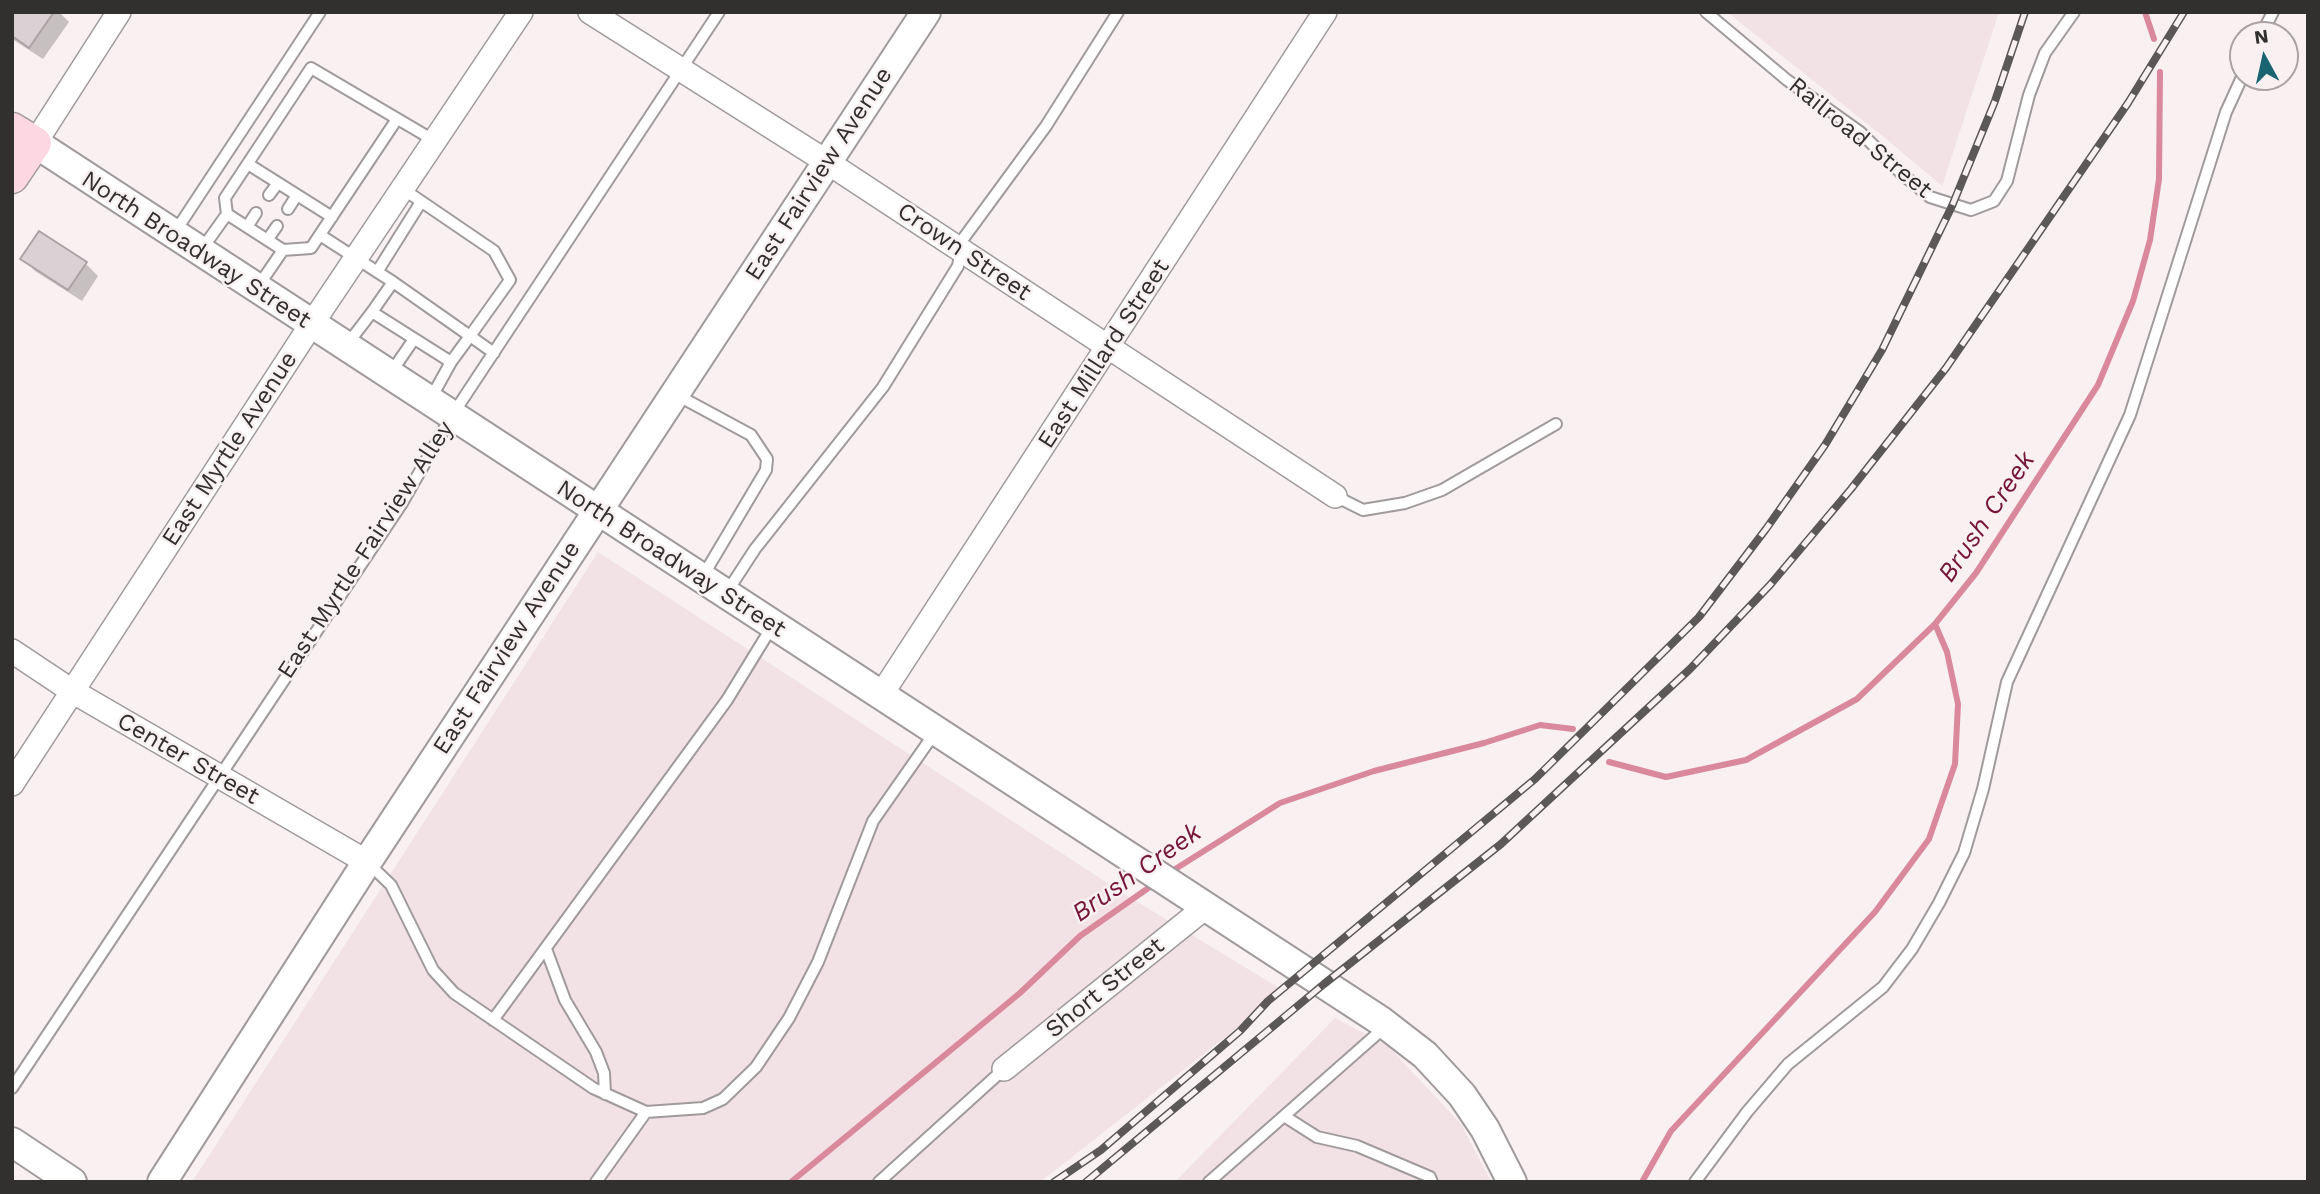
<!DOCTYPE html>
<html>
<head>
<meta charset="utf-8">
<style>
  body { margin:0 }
  #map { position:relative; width:2320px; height:1194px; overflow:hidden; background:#f8f0f1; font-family:"Work Sans",sans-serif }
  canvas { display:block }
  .frame { position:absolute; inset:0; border:14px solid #322f2f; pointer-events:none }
  .north { position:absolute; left:2229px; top:21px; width:70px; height:70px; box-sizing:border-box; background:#f8f0f1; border:2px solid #a9a3a3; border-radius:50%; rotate:352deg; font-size:19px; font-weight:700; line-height:28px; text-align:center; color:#322f2f }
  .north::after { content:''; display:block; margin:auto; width:24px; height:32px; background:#1a6371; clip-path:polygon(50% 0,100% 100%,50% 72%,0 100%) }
</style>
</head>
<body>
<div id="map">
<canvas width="2320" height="1194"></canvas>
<div class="frame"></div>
<div class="north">N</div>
</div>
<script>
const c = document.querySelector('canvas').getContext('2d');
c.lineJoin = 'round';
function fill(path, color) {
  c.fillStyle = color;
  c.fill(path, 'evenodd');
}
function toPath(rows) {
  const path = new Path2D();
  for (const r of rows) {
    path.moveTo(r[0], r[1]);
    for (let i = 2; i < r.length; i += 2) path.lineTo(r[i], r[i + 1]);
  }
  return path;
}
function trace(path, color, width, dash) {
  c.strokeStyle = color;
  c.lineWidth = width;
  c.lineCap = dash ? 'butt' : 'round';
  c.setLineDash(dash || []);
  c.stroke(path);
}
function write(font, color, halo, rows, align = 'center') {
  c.font = font + ' "Work Sans",sans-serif';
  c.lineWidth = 5;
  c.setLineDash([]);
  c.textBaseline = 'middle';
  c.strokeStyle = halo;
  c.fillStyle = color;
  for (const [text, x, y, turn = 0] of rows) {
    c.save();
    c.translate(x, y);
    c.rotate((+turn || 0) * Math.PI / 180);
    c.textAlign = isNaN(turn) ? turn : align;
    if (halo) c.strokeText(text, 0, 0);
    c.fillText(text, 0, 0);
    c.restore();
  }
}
const built = toPath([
  [1727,12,1999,12,1942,186,1885,138],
  [598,552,1126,895,1284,991,1040,1182,192,1182],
  [1335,1018,1388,1046,1461,1124,1491,1182,1175,1182]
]);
const shadow = toPath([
  [12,12,59,12,69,22,43,59,12,39],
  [23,258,86,264,98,276,82,301,35,271]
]);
const stream = toPath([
  [2145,12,2154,39],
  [1609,762,1666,777,1746,760,1857,699,1935,624,1976,573,2098,385,2133,301,2150,240,2159,179,2160,72],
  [1169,873,1280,803,1374,771,1484,743,1540,725,1573,729],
  [791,1182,1020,993,1080,936,1154,884],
  [1642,1182,1671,1131,1875,912,1929,839,1955,764,1958,704,1947,652,1935,624]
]);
const building = toPath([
  [12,12,54,12,29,48,12,36,12,12],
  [39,231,87,262,68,290,20,259,39,231]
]);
const service = toPath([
  [1706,12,1787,80,1860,132,1902,174,1930,197,1971,210,1994,201,2007,181,2029,95,2045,53,2074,12],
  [2261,35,2273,12],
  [248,164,332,217],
  [403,189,494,251,510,280,470,336,393,282,372,312,451,362,430,400],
  [269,195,278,183],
  [288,209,297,195],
  [227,214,225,198,311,68,435,141],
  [247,227,256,213],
  [175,232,320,12],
  [320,235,393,282],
  [268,239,277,226],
  [202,249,227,214,283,250,257,288],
  [283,250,311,248,397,119],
  [377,272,421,202],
  [346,346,372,312],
  [451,362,470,336,494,353],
  [390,374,414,339],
  [675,394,751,435,767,459,766,470,703,576],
  [1335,496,1363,510,1405,503,1442,490,1556,424],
  [727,592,755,549,883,387,958,266,963,239,1046,126,1118,12],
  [368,863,391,885,433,970,454,993,593,1088,646,1112,703,1108,723,1099,756,1067,789,1018,818,962,873,821,936,731],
  [546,949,565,1000,596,1052,604,1073,605,1094],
  [493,1020,727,700,773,625],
  [12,1088,402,503,451,417,719,12],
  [1284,1116,1317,1137,1357,1146,1430,1177,1432,1182],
  [596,1182,646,1112],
  [879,1182,1004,1069],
  [1209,1182,1385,1027],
  [1695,1182,1747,1112,1788,1064,1883,987,1912,949,1939,903,1964,853,1983,789,2007,682,2130,415,2226,112,2243,75]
]);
const minor = toPath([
  [590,12,827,162,1335,496],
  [35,143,119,12],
  [12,651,72,691,367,862],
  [881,695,1325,12],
  [12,784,311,325,521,12],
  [1004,1069,1207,906]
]);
const tertiary = toPath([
  [35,143,1381,1021,1425,1055,1462,1095,1485,1129,1512,1182],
  [12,1142,72,1182],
  [162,1182,367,862,926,12]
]);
const secondary = toPath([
  [12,129,35,143,12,177]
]);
const rail = toPath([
  [1054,1182,1101,1150,1240,1031,1268,1001,1535,779,1699,617,1766,529,1825,445,1882,350,1952,206,1995,101,2025,12],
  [1086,1182,1324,984,1501,844,1690,669,1770,585,1851,489,1946,368,2128,103,2184,12]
]);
const streetNames = [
  ["Railroad Street",1860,138,39],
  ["East Fairview Avenue",819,174,-57],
  ["North Broadway Street",196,250,33],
  ["Crown Street",964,252,34],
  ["East Millard Street",1104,354,-57],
  ["East Myrtle Avenue",230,449,-57],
  ["East Myrtle Fairview Alley",366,550,-57],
  ["North Broadway Street",671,559,33],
  ["East Fairview Avenue",507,648,-57],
  ["Center Street",188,759,30],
  ["Short Street",1105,988,-39]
];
const waterNames = [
  ["Brush Creek",1987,517,-56],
  ["Brush Creek",1137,873,-35]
];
fill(built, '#f2e2e5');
fill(shadow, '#0003');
trace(stream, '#da899d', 6);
fill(building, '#d9d1d3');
trace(building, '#aaa2a4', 2);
trace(service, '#a19a9c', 14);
trace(minor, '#a19a9c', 26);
trace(tertiary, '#a19a9c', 32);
trace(secondary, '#a19a9c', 35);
trace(service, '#fff', 10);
trace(minor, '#fff', 23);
trace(tertiary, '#fff', 28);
trace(secondary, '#fdd8e2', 32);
trace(rail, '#5c5858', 8);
trace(rail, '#f8f0f1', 5, [16]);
write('24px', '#322f2f', '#f8f0f1', streetNames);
write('italic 26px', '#75153a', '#f8f0f1', waterNames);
</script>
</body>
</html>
